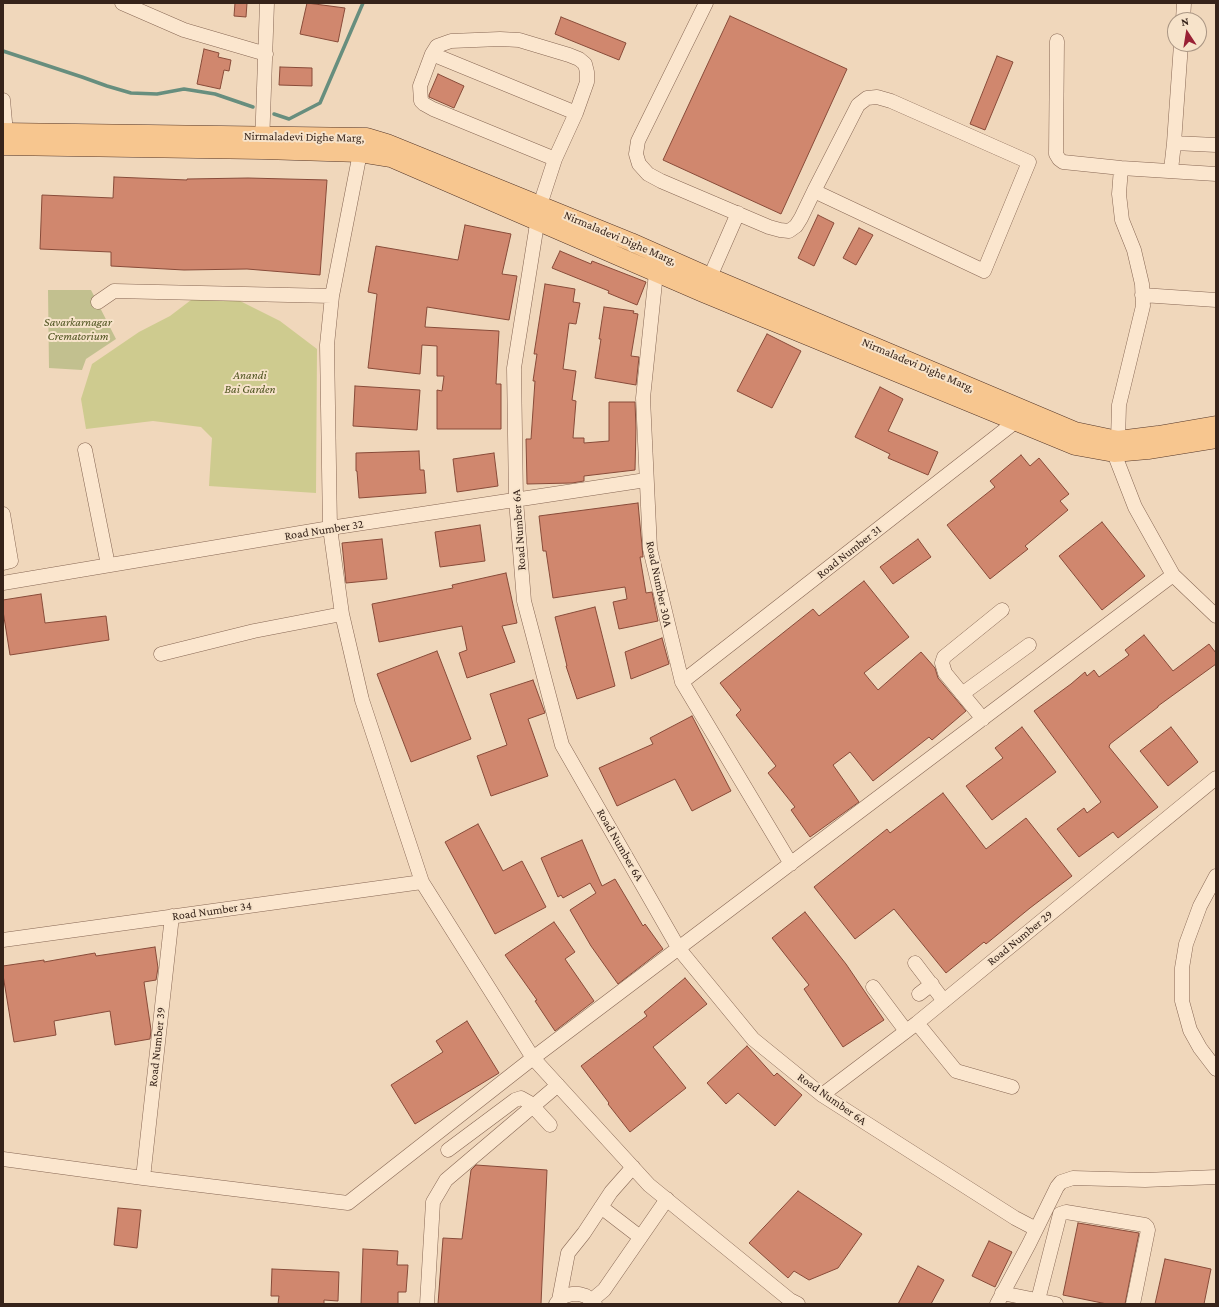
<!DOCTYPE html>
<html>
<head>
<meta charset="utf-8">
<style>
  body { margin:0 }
  #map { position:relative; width:1219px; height:1307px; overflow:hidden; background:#f0d7bb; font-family:"Crimson Pro",serif }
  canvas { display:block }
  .frame { position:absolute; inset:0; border:4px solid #36231a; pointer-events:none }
  .north { position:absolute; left:1167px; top:12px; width:40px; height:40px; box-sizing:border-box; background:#f7e3ca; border:1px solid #aa9684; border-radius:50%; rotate:348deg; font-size:11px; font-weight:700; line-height:16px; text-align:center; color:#36231a }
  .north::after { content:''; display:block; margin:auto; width:14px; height:18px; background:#992135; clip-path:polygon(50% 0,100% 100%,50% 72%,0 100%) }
</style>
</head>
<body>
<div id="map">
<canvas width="1219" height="1307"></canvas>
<div class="frame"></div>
<div class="north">N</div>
</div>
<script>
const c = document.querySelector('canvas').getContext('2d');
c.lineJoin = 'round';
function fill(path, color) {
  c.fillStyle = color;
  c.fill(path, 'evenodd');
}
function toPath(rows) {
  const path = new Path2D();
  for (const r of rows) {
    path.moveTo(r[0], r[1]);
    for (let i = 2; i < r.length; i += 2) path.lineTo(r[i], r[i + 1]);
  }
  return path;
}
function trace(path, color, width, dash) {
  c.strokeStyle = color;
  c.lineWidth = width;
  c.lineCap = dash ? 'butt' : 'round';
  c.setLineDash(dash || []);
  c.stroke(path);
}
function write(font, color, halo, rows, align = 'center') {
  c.font = font + ' "Crimson Pro",serif';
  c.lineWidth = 4;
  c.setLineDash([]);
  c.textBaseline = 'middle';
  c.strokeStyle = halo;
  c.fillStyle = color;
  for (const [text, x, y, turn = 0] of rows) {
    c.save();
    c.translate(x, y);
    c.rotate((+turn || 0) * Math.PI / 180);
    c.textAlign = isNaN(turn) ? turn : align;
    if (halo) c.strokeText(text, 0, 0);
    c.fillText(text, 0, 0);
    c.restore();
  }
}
const green = toPath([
  [234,298,280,321,317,349,316,493,209,486,212,438,201,427,153,421,86,429,81,399,92,364,139,332,170,316,191,300]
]);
const cemetery = toPath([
  [48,290,91,290,116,339,86,359,82,370,49,368]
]);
const stream = toPath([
  [3,51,82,77,107,86,131,93,157,94,184,89,215,94,253,107],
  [274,114,289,119,320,103,363,3]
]);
const building = toPath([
  [235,3,247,3,246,17,234,16,235,3],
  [307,3,345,8,338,42,300,34,307,3],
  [730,16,847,69,781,214,663,160,730,16],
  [561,17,626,43,619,60,555,34,561,17],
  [204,49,219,53,218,57,231,60,229,71,224,70,220,89,197,84,204,49],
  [997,56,1013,62,985,130,970,124,997,56],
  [280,67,312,68,312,86,279,85,280,67],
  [438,74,464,86,454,108,429,97,429,95,438,74],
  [114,177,187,180,187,179,248,178,327,180,320,275,247,269,184,270,111,266,111,252,40,249,42,195,113,198,114,177],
  [818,215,834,223,814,266,798,258,818,215],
  [465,225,511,234,502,274,517,276,509,320,427,307,425,327,499,331,496,384,501,384,501,429,437,429,437,390,442,391,444,376,437,376,437,346,422,345,420,374,368,368,377,294,368,292,376,246,458,260,465,225],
  [859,228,873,235,856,265,843,258,859,228],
  [560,251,591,264,592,261,646,282,637,305,608,293,609,291,552,268,560,251],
  [545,284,575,289,573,302,580,303,576,324,569,323,563,369,576,371,572,400,576,401,573,438,584,438,584,443,609,441,609,402,635,402,636,428,635,470,584,476,584,481,572,483,527,484,526,439,531,439,535,381,533,381,537,354,534,354,545,284],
  [604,307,634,311,633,313,638,314,631,356,639,357,636,385,595,378,601,339,599,339,604,307],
  [767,334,801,351,772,408,737,391,767,334],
  [355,386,420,390,417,430,353,426,355,386],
  [880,387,903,399,888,431,938,452,928,475,888,458,890,454,855,437,880,387],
  [419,451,420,470,424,470,426,493,359,498,357,471,356,471,356,453,419,451],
  [494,453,498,486,457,492,453,459,494,453],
  [1021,455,1030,466,1039,458,1069,494,1060,501,1068,510,1025,546,1028,549,990,579,947,525,995,487,990,481,1021,455],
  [638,503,643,557,640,557,646,593,652,592,658,621,619,629,613,602,627,599,625,587,553,598,546,551,543,551,539,516,638,503],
  [1102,522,1145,576,1102,610,1059,556,1102,522],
  [480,525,485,561,440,567,435,532,480,525],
  [382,539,387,579,346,583,342,543,382,539],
  [918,539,931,557,893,584,880,567,918,539],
  [506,573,517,623,502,626,515,662,467,678,459,653,467,650,462,626,379,642,372,604,453,588,452,585,506,573],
  [864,581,909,637,864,673,878,690,921,652,935,668,938,678,966,711,932,740,929,737,873,781,850,752,833,765,859,802,810,837,791,810,795,807,768,773,776,766,736,715,741,710,720,683,813,609,819,616,864,581],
  [41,594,45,623,106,616,109,640,10,655,3,611,3,600,41,594],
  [595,607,615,686,577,699,566,666,567,666,555,617,595,607],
  [1144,635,1173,671,1209,644,1216,653,1216,664,1158,706,1158,707,1110,744,1109,747,1158,807,1118,838,1113,832,1079,857,1057,829,1084,808,1087,813,1101,802,1034,711,1071,684,1085,672,1087,676,1094,670,1099,677,1129,655,1125,650,1144,635],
  [662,638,669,664,631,679,625,652,662,638],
  [437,651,471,739,411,762,377,674,437,651],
  [533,680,545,713,528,719,548,776,491,796,477,756,507,745,490,694,533,680],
  [692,716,731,791,692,811,675,779,617,806,599,768,653,744,650,738,692,716],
  [1022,727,1056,772,992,820,966,786,1003,758,995,748,1022,727],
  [1171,727,1198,762,1168,786,1140,751,1171,727],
  [943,793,986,849,1026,818,1072,876,1030,908,986,944,984,942,946,973,894,909,855,939,814,887,887,829,890,833,943,793],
  [478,824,503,871,522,861,546,907,495,934,445,842,478,824],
  [582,840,602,886,615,879,643,926,645,924,663,949,618,984,591,946,570,910,596,893,590,883,563,898,561,895,558,897,541,858,582,840],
  [805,912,846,964,884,1020,843,1047,804,989,809,985,772,938,805,912],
  [554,922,575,952,565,959,594,1001,555,1031,535,1001,537,1000,505,955,554,922],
  [155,947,158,968,156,980,144,982,151,1030,150,1039,115,1045,110,1011,54,1021,56,1035,14,1042,3,975,3,966,44,960,44,962,95,953,96,956,155,947],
  [685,978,707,1004,653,1047,686,1088,630,1132,608,1104,609,1103,581,1066,647,1016,644,1012,685,978],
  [467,1021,499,1073,415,1124,391,1085,443,1052,436,1041,467,1021],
  [747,1046,774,1076,777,1073,802,1095,775,1126,738,1093,726,1104,707,1083,747,1046],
  [476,1165,547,1170,541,1304,438,1304,443,1238,462,1239,471,1170,476,1165],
  [798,1191,862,1234,838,1268,809,1280,794,1271,788,1278,749,1243,798,1191],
  [118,1208,141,1210,137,1248,114,1245,118,1208],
  [1078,1223,1139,1233,1125,1304,1107,1304,1063,1295,1078,1223],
  [989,1241,1012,1252,995,1287,972,1276,989,1241],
  [363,1249,398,1251,397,1265,408,1265,406,1292,398,1292,398,1304,361,1304,363,1249],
  [1165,1259,1211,1269,1204,1304,1155,1304,1165,1259],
  [918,1266,944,1280,931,1304,898,1304,918,1266],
  [272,1269,339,1272,338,1301,324,1300,324,1304,278,1304,279,1296,271,1296,272,1269]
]);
const minor = toPath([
  [122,3,184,30,266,54],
  [706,3,638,141,636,154,639,164,648,174,661,181,769,227,780,230,789,231,796,226,801,218,814,191,858,105,867,98,877,97,891,101,1029,162,984,271,814,191],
  [1183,20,1184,3],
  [1057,41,1056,154,1059,159,1063,162,1121,168,1216,174],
  [1181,44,1174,143,1216,145],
  [432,54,420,86,421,101,424,104,433,109,555,159],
  [3,100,6,133],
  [576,113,432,54,437,46,451,41,500,39,519,40,569,55,579,59,585,64,587,72,587,82,576,113,555,159,540,205,514,368,516,500,524,601,562,745,679,949,753,1039,822,1095,1015,1218,1036,1229],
  [364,144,360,153,332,296,327,345,330,528,342,614,362,700,422,882,533,1058,649,1185,790,1300,798,1304],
  [262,145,267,3],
  [1121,168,1119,194,1122,220,1134,250,1142,284,1143,306,1119,405,1118,440,1114,453,1135,507,1173,575,1216,616],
  [1171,170,1174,143],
  [656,273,643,398,650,549,682,682,791,864],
  [706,286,738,213],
  [1142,295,1216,300],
  [98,302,114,291,332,296],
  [85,450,108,565],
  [3,514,11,561,3,563],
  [3,583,330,528,646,480],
  [161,654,254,631,342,614],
  [682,682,1015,422],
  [962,694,1029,645],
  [983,719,945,673,942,663,944,657,1002,610],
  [1216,876,1200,906,1186,944,1182,968,1182,1001,1190,1030,1200,1048,1216,1069],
  [3,940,422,882],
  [915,963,944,1001],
  [873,987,906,1031],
  [919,994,932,984],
  [917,1023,956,1071,1012,1087],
  [822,1095,917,1023,1216,778],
  [448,1150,515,1100,521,1098,530,1103,550,1125],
  [3,1159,143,1178,348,1203,533,1058,1173,575],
  [143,1178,172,916],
  [601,1207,640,1237],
  [1002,1293,1056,1304],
  [559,1300,568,1253,584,1233,611,1192,633,1167],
  [592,1300,604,1290,667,1199],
  [1038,1300,1060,1214,1066,1212,1145,1225,1147,1227,1148,1230,1133,1304],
  [427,1304,433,1202,446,1180,558,1085],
  [556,1304,559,1300,565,1296,572,1294,579,1294,586,1296,595,1304],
  [997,1304,1029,1244,1057,1187,1061,1182,1073,1178,1145,1180,1216,1177]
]);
const major = toPath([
  [3,132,367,137,387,143,631,242,710,277,1075,431,1118,440,1158,435,1216,425],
  [3,146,262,150,360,153,391,158,703,293,1075,446,1114,453,1148,450,1216,439]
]);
const streetNames = [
  ["Nirmaladevi Dighe Marg,",304,137,1],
  ["Nirmaladevi Dighe Marg,",620,238,23],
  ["Nirmaladevi Dighe Marg,",918,365,23],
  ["Road Number 32",324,530,-9],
  ["Road Number 6A",519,530,-94],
  ["Road Number 31",849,552,-38],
  ["Road Number 30A",659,584,78],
  ["Road Number 6A",620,845,60],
  ["Road Number 34",212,911,-8],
  ["Road Number 29",1020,938,-39],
  ["Road Number 39",157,1047,-84],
  ["Road Number 6A",832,1099,35]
];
const parkNames = [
  ["Savarkarnagar",78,322],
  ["Crematorium",78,336],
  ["Anandi",250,375],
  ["Bai Garden",250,389]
];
fill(green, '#cecb8f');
fill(cemetery, '#c2c08f');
trace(stream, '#678e7e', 3.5);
fill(building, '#d0876e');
trace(building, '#884b39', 1);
trace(minor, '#876754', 15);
trace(major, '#543629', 19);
trace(minor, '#fbe6ce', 14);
trace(major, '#f7c68f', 18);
write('12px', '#36231a', '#f7e3ca', streetNames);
write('italic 12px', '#4e531f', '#f7e3ca', parkNames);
</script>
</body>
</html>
